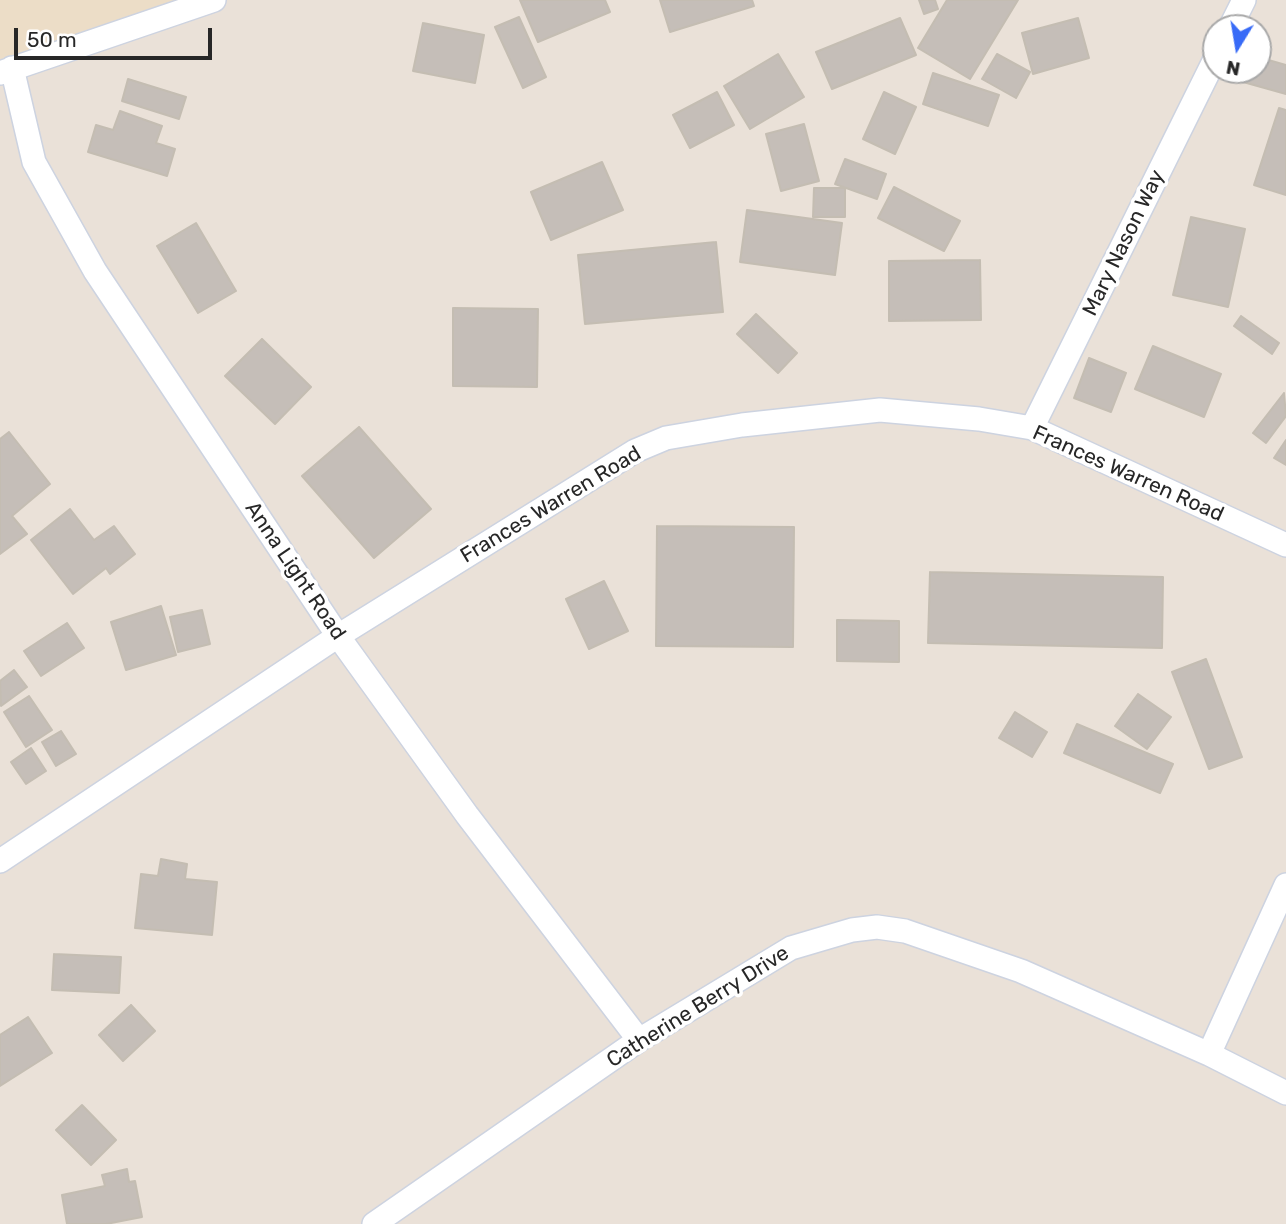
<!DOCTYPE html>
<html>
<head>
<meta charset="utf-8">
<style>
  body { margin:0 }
  #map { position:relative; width:1286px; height:1224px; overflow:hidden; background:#eae1d8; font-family:Rubik,sans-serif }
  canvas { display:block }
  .north { position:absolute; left:1202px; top:14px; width:70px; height:70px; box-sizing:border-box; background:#fff; border:2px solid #a9a9a9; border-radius:50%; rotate:191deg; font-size:19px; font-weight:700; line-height:28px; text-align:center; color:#272727 }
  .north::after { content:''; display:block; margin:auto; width:24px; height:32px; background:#386bf7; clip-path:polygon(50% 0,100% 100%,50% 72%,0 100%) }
  .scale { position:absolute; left:14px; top:28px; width:198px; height:32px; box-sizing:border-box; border:4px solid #272727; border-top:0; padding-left:9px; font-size:21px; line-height:24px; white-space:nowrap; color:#272727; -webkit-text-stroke:5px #fff; paint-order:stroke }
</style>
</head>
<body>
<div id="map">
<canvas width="1286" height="1224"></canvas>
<div class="north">N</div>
<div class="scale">50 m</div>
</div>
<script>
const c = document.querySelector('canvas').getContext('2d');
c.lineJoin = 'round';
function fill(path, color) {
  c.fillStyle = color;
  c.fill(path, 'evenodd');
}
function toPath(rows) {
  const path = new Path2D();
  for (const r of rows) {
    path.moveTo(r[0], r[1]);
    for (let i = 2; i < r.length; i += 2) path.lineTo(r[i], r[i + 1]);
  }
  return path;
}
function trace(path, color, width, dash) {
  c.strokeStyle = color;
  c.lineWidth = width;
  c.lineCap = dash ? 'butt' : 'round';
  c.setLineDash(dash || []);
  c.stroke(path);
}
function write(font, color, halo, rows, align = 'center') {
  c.font = font + ' Rubik,sans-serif';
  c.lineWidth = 7;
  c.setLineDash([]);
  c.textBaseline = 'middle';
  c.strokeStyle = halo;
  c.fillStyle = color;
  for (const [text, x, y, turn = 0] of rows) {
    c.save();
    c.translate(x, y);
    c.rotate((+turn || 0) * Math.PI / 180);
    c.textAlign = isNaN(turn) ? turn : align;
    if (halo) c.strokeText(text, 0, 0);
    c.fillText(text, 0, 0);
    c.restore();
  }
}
const education = toPath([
  [0,0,198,0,0,65]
]);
const building = toPath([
  [520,0,605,0,610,12,538,42,520,0],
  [660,0,752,0,754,6,670,32,660,0],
  [919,0,935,0,938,9,924,14,919,0],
  [947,0,1018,0,970,79,918,48,947,0],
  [519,17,546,77,523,88,495,27,519,17],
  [900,18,916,55,832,89,816,52,900,18],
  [1078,18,1089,58,1033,74,1022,33,1078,18],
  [423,23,484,35,475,83,413,71,423,23],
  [778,54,804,97,750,129,724,86,778,54],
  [997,54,1030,72,1016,98,982,79,997,54],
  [1258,57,1286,65,1286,94,1236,80,1239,70,1258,70,1258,57],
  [933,73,999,95,988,126,923,104,933,73],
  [128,79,186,97,179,119,122,101,128,79],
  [717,92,734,125,690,148,673,115,717,92],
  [884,92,916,107,895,154,863,139,884,92],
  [1279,108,1286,110,1286,195,1254,185,1279,108],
  [120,111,162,126,156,143,175,149,167,176,88,152,96,125,113,130,120,111],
  [804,124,819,181,781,191,766,134,804,124],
  [845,159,886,174,877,199,835,184,845,159],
  [602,162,623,210,551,240,531,192,602,162],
  [894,187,960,221,944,251,878,218,894,187],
  [814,188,845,188,845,217,813,217,814,188],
  [747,210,842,223,835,275,740,262,747,210],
  [1191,217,1245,229,1228,307,1173,295,1191,217],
  [196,223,236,291,198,313,157,246,196,223],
  [716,242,723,312,585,324,578,255,716,242],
  [980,260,981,320,889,321,889,261,980,260],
  [453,308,538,309,537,387,453,386,453,308],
  [756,314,797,353,778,373,737,334,756,314],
  [1241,316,1279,343,1272,354,1234,326,1241,316],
  [262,339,311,387,275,424,225,376,262,339],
  [1153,346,1221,374,1204,417,1135,389,1153,346],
  [1089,358,1126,373,1111,412,1074,398,1089,358],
  [1284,393,1286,416,1266,443,1253,433,1284,393],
  [359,427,431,509,374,558,302,476,359,427],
  [9,432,50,484,12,516,27,534,0,554,0,439,9,432],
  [1286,440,1286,465,1274,458,1286,440],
  [70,509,94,540,114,526,135,554,110,574,106,568,73,594,31,540,70,509],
  [657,526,794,527,793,647,656,646,657,526],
  [930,572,1163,577,1162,648,928,643,930,572],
  [604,581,628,631,589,649,566,599,604,581],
  [161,606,176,655,126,670,111,622,161,606],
  [202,610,210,644,178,652,170,617,202,610],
  [837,620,899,621,899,662,837,661,837,620],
  [67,623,84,648,41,676,24,651,67,623],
  [1206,659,1242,757,1209,769,1172,672,1206,659],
  [14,670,27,687,1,706,0,681,14,670],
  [1138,694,1171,717,1147,749,1115,726,1138,694],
  [29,696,52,730,26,747,4,712,29,696],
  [1015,712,1047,732,1032,757,999,738,1015,712],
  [1077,724,1173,764,1160,793,1064,753,1077,724],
  [61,731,76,754,56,766,42,742,61,731],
  [31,748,46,771,26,784,11,762,31,748],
  [161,859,187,864,185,879,217,882,212,935,135,928,141,874,158,876,161,859],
  [54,954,121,957,119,993,52,990,54,954],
  [131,1005,155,1031,123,1061,99,1035,131,1005],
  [28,1017,52,1053,0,1086,0,1035,28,1017],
  [82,1105,116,1140,91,1165,56,1130,82,1105],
  [127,1169,129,1182,135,1181,142,1217,106,1224,67,1224,62,1195,105,1186,102,1175,127,1169]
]);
const street = toPath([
  [1230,28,1244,0],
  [12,68,34,162,95,271,338,636,467,815,639,1040],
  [0,73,214,0],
  [1032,428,1216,57],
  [0,861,338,636,635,451,666,438,742,425,880,410,979,419,1032,428,1286,545],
  [1209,1054,1286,885],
  [374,1224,639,1040,791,948,852,930,877,927,905,931,1021,971,1209,1054,1286,1093]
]);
const streetNames = [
  ["Mary Nason Way",1124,243,-64],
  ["Frances Warren Road",1128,474,24],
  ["Frances Warren Road",551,505,-31],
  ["Anna Light Road",295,571,56],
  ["Catherine Berry Drive",698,1007,-32]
];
fill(education, '#ecddc7');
fill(building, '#c5beb8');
trace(building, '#c4bdb2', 2);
trace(street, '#cdd3e0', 26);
trace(street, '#fff', 23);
write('21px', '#272727', '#fff', streetNames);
</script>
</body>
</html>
